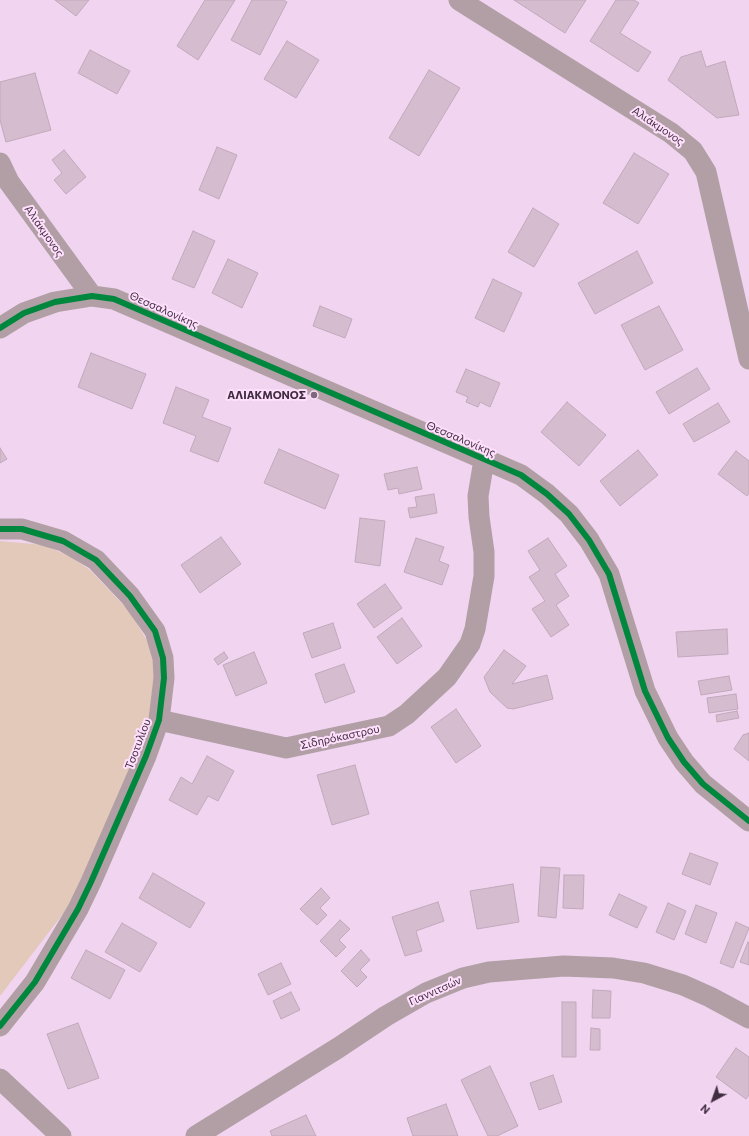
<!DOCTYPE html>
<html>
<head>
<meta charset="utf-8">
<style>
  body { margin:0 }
  #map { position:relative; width:749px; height:1136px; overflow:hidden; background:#f1d5f0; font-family:Commissioner,sans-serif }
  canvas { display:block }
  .north { position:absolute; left:693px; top:1080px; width:40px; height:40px; -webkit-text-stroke:3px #fedffc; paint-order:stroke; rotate:221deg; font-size:11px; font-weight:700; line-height:16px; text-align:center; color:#402d3f }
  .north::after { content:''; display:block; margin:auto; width:14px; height:18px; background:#402d3f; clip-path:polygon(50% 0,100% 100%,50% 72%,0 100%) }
</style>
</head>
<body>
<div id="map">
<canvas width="749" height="1136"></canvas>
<div class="north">N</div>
</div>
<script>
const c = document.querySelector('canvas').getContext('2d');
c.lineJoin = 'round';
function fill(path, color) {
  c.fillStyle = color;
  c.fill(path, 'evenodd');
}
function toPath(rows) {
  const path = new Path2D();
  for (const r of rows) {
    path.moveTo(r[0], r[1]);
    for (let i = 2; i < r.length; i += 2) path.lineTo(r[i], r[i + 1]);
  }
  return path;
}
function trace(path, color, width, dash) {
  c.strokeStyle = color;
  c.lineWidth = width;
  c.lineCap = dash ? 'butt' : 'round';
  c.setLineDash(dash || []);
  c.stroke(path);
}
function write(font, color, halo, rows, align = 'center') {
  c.font = font + ' Commissioner,sans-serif';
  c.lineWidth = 4;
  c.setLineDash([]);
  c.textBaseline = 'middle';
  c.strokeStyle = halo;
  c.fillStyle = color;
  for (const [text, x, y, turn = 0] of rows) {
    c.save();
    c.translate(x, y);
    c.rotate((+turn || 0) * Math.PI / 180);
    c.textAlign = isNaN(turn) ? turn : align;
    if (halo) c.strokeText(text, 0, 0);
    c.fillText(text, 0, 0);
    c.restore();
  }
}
const green = toPath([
  [0,541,45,545,73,558,91,571,130,612,153,651,155,672,150,726,69,906,0,996]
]);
const building = toPath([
  [55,0,89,0,76,16,55,0],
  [205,0,235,0,198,60,177,46,205,0],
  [252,0,283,0,287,2,260,55,231,40,252,0],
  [514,0,586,0,565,33,514,0],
  [616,0,634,0,639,3,620,33,651,52,638,72,590,41,616,0],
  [287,41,319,60,296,98,264,79,287,41],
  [90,50,130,71,117,94,78,73,90,50],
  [701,51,706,67,725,61,739,115,717,118,668,80,681,57,701,51],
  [429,70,460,88,419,156,389,138,429,70],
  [35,73,51,130,6,142,0,120,0,82,35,73],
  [217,147,237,155,219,199,199,190,217,147],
  [64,150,86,177,66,194,54,180,62,173,52,160,64,150],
  [634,153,669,174,638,224,603,203,634,153],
  [533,208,559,224,534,267,508,252,533,208],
  [193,231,215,241,194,288,172,279,193,231],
  [637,251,653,283,595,314,578,283,637,251],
  [228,259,258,273,242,308,212,293,228,259],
  [493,279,522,293,504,332,475,318,493,279],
  [320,306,352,319,345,338,313,326,320,306],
  [659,306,683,350,645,370,621,325,659,306],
  [91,353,146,374,132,409,78,387,91,353],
  [697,368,710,389,669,414,656,392,697,368],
  [466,369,500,383,490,407,480,402,478,407,466,402,468,397,456,392,466,369],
  [176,387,209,400,202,417,231,428,218,462,190,451,196,436,163,423,176,387],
  [567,402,606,435,579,466,541,432,567,402],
  [718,403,730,422,694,442,683,424,718,403],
  [0,448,7,459,0,463,0,448],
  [279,449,339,475,325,509,264,483,279,449],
  [638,450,658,475,620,506,600,481,638,450],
  [736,451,749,461,749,493,747,496,718,474,736,451],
  [417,467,422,489,399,494,398,488,388,490,384,474,417,467],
  [434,494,437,513,410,518,408,508,417,507,415,497,434,494],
  [360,518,385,521,380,566,355,562,360,518],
  [221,537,241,564,200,593,181,565,221,537],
  [416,538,444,547,439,561,449,565,442,585,404,572,416,538],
  [548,538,567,566,555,574,569,596,556,605,569,625,551,637,532,609,545,601,529,577,540,570,528,551,548,538],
  [385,584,402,608,374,628,357,604,385,584],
  [402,618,422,646,397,664,377,637,402,618],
  [333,623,341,648,312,658,303,633,333,623],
  [727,629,728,654,678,657,676,632,727,629],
  [504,650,526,666,512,684,547,675,553,699,513,709,507,708,490,692,484,677,504,650],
  [224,652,228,658,218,665,214,659,224,652],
  [254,652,267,683,236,696,223,665,254,652],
  [344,664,355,692,325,703,315,674,344,664],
  [729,676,732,690,701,695,698,681,729,676],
  [736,694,738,709,709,713,707,698,736,694],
  [456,709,481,746,456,763,431,727,456,709],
  [737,711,739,718,717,722,716,715,737,711],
  [749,733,749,761,734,749,743,735,749,733],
  [207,756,234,771,218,801,208,796,197,815,169,800,181,777,192,784,207,756],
  [355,765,369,814,332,825,317,775,355,765],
  [690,853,718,863,710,885,682,874,690,853],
  [541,867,560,868,556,918,538,916,541,867],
  [153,873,205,903,190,928,139,898,153,873],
  [564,875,584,875,583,909,563,908,564,875],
  [513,884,519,922,477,929,470,891,513,884],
  [321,888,330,898,320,908,327,915,317,925,300,909,321,888],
  [619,894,647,907,637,928,609,915,619,894],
  [438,902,444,921,416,931,422,951,405,956,392,917,438,902],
  [668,903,686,911,674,940,656,932,668,903],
  [696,905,717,913,706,943,685,934,696,905],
  [340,920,350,929,339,940,346,947,336,957,320,941,340,920],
  [736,922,749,928,733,968,720,963,736,922],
  [122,923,157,943,140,972,105,952,122,923],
  [748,942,749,943,749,965,740,962,748,942],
  [86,950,125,970,110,999,71,978,86,950],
  [361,950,370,960,360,970,367,977,357,987,341,971,361,950],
  [281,963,291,984,268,995,258,974,281,963],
  [593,990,611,991,610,1018,592,1018,593,990],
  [291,992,300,1010,281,1019,273,1001,291,992],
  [562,1002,576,1002,576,1057,562,1057,562,1002],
  [78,1023,99,1078,68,1089,47,1034,78,1023],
  [591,1028,600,1029,600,1050,590,1050,591,1028],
  [736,1048,749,1057,749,1095,746,1099,716,1077,736,1048],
  [490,1066,518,1126,497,1136,488,1136,461,1080,490,1066],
  [553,1075,562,1102,539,1110,530,1083,553,1075],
  [446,1104,458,1136,413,1136,407,1118,446,1104],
  [306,1115,316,1136,272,1136,270,1131,306,1115]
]);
const minor = toPath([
  [459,0,671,133,693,151,706,172,749,359],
  [0,163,9,182,92,296],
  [0,328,24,313,55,302,92,296,114,299,521,475,547,494,569,514,589,540,609,574,645,691,668,738,684,762,703,784,749,821],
  [0,529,22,529,63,541,96,560,130,596,155,631,163,658,164,678,159,720,146,756,91,882,78,909,35,982,0,1026],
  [159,720,286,748,389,726,407,714,447,677,470,644,475,629,484,576,484,552,479,517,478,496,484,460],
  [0,1079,61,1136],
  [196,1136,338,1048,386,1016,426,993,463,978,489,972,564,966,613,968,644,973,683,985,710,997,749,1018]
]);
const cycleway = toPath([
  [0,328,24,313,55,302,92,296,114,299,521,475,547,494,569,514,589,540,609,574,645,691,668,738,684,762,703,784,749,821],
  [0,529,22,529,63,541,96,560,130,596,155,631,163,658,164,678,159,720,146,756,91,882,78,909,35,982,0,1026]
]);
const markers = [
  [314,395,4,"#7e687d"]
];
const streetNames = [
  ["Αλιάκμονος",658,126,34],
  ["Αλιάκμονος",44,231,55],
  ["Θεσσαλονίκης",164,310,24],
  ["Θεσσαλονίκης",461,439,23],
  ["Σιδηρόκαστρου",340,737,-12],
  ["Τσοτυλίου",138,744,-69],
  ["Γιαννιτσών",435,991,-24]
];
const poiNames = [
  ["ΑΛΙΑΚΜΟΝΟΣ",306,395]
];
fill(green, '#e2c9ba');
fill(building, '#d5bcce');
trace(building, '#c1a8bb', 1);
trace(minor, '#b19fa5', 21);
trace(cycleway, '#00873e', 6);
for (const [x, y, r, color] of markers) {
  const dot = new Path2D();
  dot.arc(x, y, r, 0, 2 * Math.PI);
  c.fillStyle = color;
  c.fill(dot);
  trace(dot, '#fedffc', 1.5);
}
write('11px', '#402d3f', '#fedffc', streetNames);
write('bold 11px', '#402d3f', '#fedffc', poiNames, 'right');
</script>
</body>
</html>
